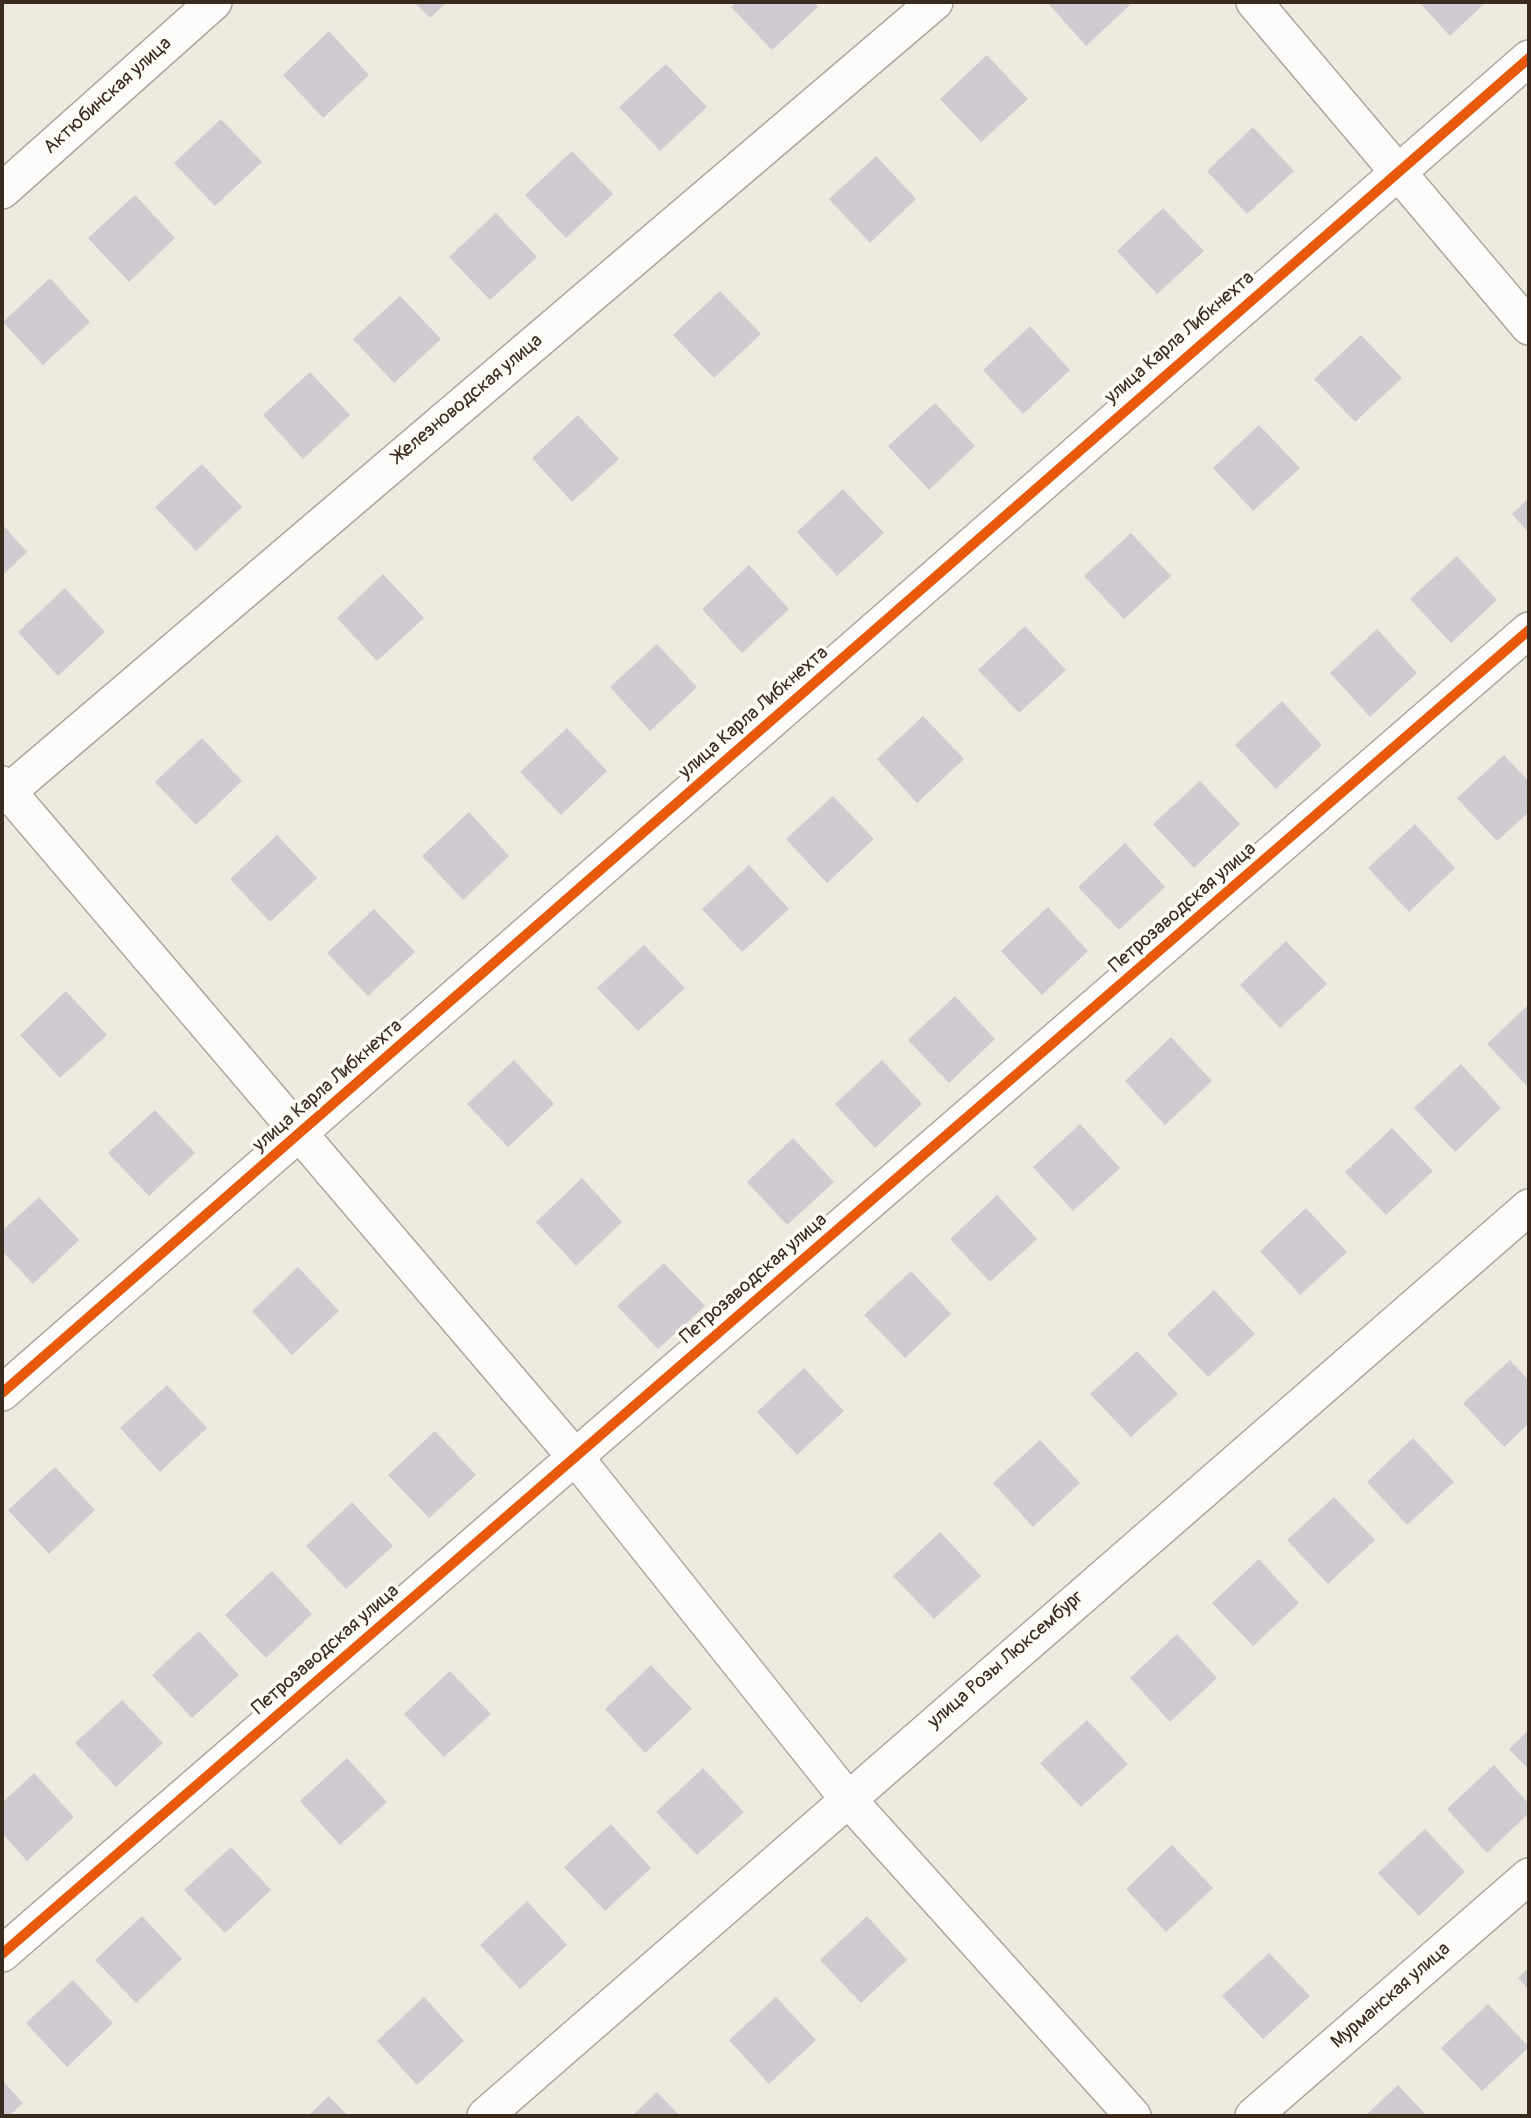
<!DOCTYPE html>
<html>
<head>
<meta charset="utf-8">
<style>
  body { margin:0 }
  #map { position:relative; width:1531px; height:2118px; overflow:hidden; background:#efeadf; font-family:Pangolin,sans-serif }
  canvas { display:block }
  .frame { position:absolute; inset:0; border:4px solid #3b2a1e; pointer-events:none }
</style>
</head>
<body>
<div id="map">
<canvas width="1531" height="2118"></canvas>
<div class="frame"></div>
</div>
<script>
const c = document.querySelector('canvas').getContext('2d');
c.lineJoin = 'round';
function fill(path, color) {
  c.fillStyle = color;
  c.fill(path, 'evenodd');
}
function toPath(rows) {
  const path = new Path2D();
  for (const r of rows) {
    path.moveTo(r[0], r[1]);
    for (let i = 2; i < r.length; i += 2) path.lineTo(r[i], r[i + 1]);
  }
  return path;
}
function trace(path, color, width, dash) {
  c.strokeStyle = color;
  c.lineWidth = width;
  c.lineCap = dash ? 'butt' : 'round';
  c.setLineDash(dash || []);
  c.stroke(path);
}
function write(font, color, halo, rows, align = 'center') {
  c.font = font + ' Pangolin,sans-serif';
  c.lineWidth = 7;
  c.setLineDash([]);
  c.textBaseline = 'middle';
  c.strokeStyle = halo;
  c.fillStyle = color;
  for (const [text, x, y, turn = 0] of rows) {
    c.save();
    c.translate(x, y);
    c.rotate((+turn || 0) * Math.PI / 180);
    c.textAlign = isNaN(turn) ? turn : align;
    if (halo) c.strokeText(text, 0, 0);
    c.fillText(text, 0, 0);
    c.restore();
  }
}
const building = toPath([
  [414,2,447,2,430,18],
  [737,2,814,2,818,7,772,50,731,7],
  [1047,2,1133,2,1086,46],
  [1419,2,1486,2,1450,36],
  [329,31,369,75,323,118,283,75],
  [987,55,1028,99,981,142,940,99],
  [666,64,707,107,660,151,619,107],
  [221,119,262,162,215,206,174,163],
  [1253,127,1294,171,1247,214,1207,171],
  [572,151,613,194,566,238,525,195],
  [876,156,916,199,870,243,829,199],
  [135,195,175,238,129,282,88,238],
  [1163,208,1204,251,1157,294,1117,251],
  [496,213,537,257,490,300,449,257],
  [50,278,90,322,43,365,3,322],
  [720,291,761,334,714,378,673,335],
  [400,296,441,339,394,383,353,339],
  [1030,326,1070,370,1023,414,983,370],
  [1361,335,1402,378,1355,422,1314,379],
  [310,372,350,415,303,459,263,415],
  [935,403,975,446,929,490,888,446],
  [578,415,619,459,572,502,532,458],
  [1259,425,1300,468,1253,511,1213,468],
  [202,464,242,507,196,551,155,507],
  [843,489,884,533,837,576,797,532],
  [1529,498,1529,533,1512,514],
  [2,524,27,552,2,576],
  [1131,533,1171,576,1124,619,1084,576],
  [1457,556,1497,600,1451,643,1410,599],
  [749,565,789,609,742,653,702,609],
  [383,574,424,618,377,661,337,618],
  [65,588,105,632,58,676,18,632],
  [1025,626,1066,670,1019,713,978,670],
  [1377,629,1417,673,1370,717,1330,673],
  [657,644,697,687,650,731,610,687],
  [1282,701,1322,745,1276,789,1235,745],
  [923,716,964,759,917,803,877,759],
  [567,728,607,771,561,815,520,772],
  [202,738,242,781,196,825,155,782],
  [1504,755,1529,782,1529,812,1497,841,1457,798],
  [1200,781,1240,824,1194,868,1153,824],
  [833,796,874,839,827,883,786,839],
  [469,812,509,856,463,900,422,856],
  [1415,824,1455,868,1409,912,1368,868],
  [277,835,317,878,270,922,230,879],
  [1125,843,1165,887,1119,930,1078,887],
  [749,865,789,909,742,952,702,909],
  [1048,907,1088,951,1042,995,1001,951],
  [374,909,415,952,368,996,327,953],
  [1286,941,1327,984,1280,1028,1240,985],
  [644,945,685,988,638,1031,597,988],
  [66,991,107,1035,60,1078,20,1035],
  [955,996,995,1039,949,1083,908,1040],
  [1529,1004,1529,1086,1528,1087,1487,1044],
  [1171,1037,1212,1081,1165,1125,1125,1081],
  [514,1060,554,1104,508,1147,467,1104],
  [882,1060,922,1104,875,1148,835,1104],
  [1461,1064,1501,1108,1455,1152,1414,1108],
  [155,1110,195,1153,149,1196,108,1153],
  [1080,1124,1120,1168,1073,1211,1033,1167],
  [1392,1128,1433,1171,1386,1215,1345,1172],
  [793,1138,834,1182,787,1225,747,1182],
  [582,1178,622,1222,576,1266,536,1222],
  [997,1195,1037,1239,990,1282,950,1239],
  [39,1197,79,1240,33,1284,2,1251,2,1231],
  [1306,1208,1347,1252,1300,1295,1260,1251],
  [664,1263,705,1306,658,1349,617,1306],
  [298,1267,339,1311,292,1355,252,1311],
  [911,1271,951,1314,905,1358,864,1315],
  [1214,1290,1255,1334,1208,1377,1167,1334],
  [1137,1351,1178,1394,1131,1437,1090,1394],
  [1510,1360,1529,1381,1529,1423,1504,1447,1463,1403],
  [804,1368,844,1411,797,1455,757,1412],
  [167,1385,207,1428,160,1472,120,1428],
  [435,1431,476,1475,429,1518,388,1475],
  [1413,1438,1454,1482,1407,1525,1367,1482],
  [1040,1440,1080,1483,1033,1527,993,1483],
  [55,1467,95,1510,49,1554,8,1510],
  [1334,1497,1375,1540,1328,1584,1287,1540],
  [352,1502,393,1546,346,1589,306,1546],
  [940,1532,981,1576,934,1619,893,1576],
  [1259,1559,1299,1603,1253,1646,1212,1603],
  [272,1571,312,1614,266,1658,225,1615],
  [199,1631,239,1675,192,1718,152,1675],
  [1177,1634,1217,1678,1170,1722,1130,1678],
  [651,1665,692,1709,645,1753,605,1709],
  [450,1671,491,1714,444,1757,404,1714],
  [122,1700,163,1743,116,1787,75,1743],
  [1087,1720,1128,1764,1081,1807,1040,1763],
  [1529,1730,1529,1770,1509,1749],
  [347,1758,387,1802,340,1845,300,1801],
  [1494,1765,1529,1804,1529,1813,1487,1853,1447,1809],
  [703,1768,744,1812,697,1855,656,1812],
  [34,1773,74,1817,27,1861,2,1833,2,1803],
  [611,1824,651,1868,605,1911,564,1867],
  [1425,1829,1465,1872,1419,1916,1378,1873],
  [1172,1845,1213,1888,1166,1932,1126,1889],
  [231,1847,271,1890,225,1933,184,1890],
  [527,1901,567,1945,520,1989,480,1945],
  [142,1916,182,1959,136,2003,95,1960],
  [867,1916,907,1960,861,2003,820,1960],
  [1269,1953,1310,1996,1263,2039,1222,1996],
  [1529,1968,1529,1990,1518,1978],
  [73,1980,113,2023,67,2067,26,2023],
  [424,1997,464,2041,417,2085,377,2041],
  [776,1997,816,2040,769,2084,729,2040],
  [1488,2004,1529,2047,1482,2091,1441,2048],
  [2,2080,23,2103,9,2116,2,2116],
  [1398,2085,1427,2116,1365,2116],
  [657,2092,680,2116,632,2116],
  [329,2096,348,2116,308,2116]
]);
const minor = toPath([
  [1254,2,1529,327],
  [2,191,214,2],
  [2,784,576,1458,847,1798,1133,2116],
  [2,797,935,2],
  [2,1393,1529,58],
  [2,1954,1529,630],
  [485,2116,1529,1207],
  [1253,2116,1529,1876]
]);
const cycleway = toPath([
  [2,1393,1529,58],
  [2,1954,1529,630]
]);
const streetNames = [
  ["Актюбинская улица",108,96,-42],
  ["улица Карла Либкнехта",1180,338,-41],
  ["Железноводская улица",468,399,-40],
  ["улица Карла Либкнехта",754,713,-41],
  ["Петрозаводская улица",1183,908,-41],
  ["улица Карла Либкнехта",328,1086,-41],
  ["Петрозаводская улица",754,1279,-41],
  ["Петрозаводская улица",326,1650,-41],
  ["улица Розы Люксембург",1006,1660,-41],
  ["Мурманская улица",1391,1996,-41]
];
fill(building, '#d0cad1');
trace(minor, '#aba69e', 38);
trace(minor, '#fdfcfa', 35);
trace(cycleway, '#e8590c', 10);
write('19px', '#3b2a1e', '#fdfcf7', streetNames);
</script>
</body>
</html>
